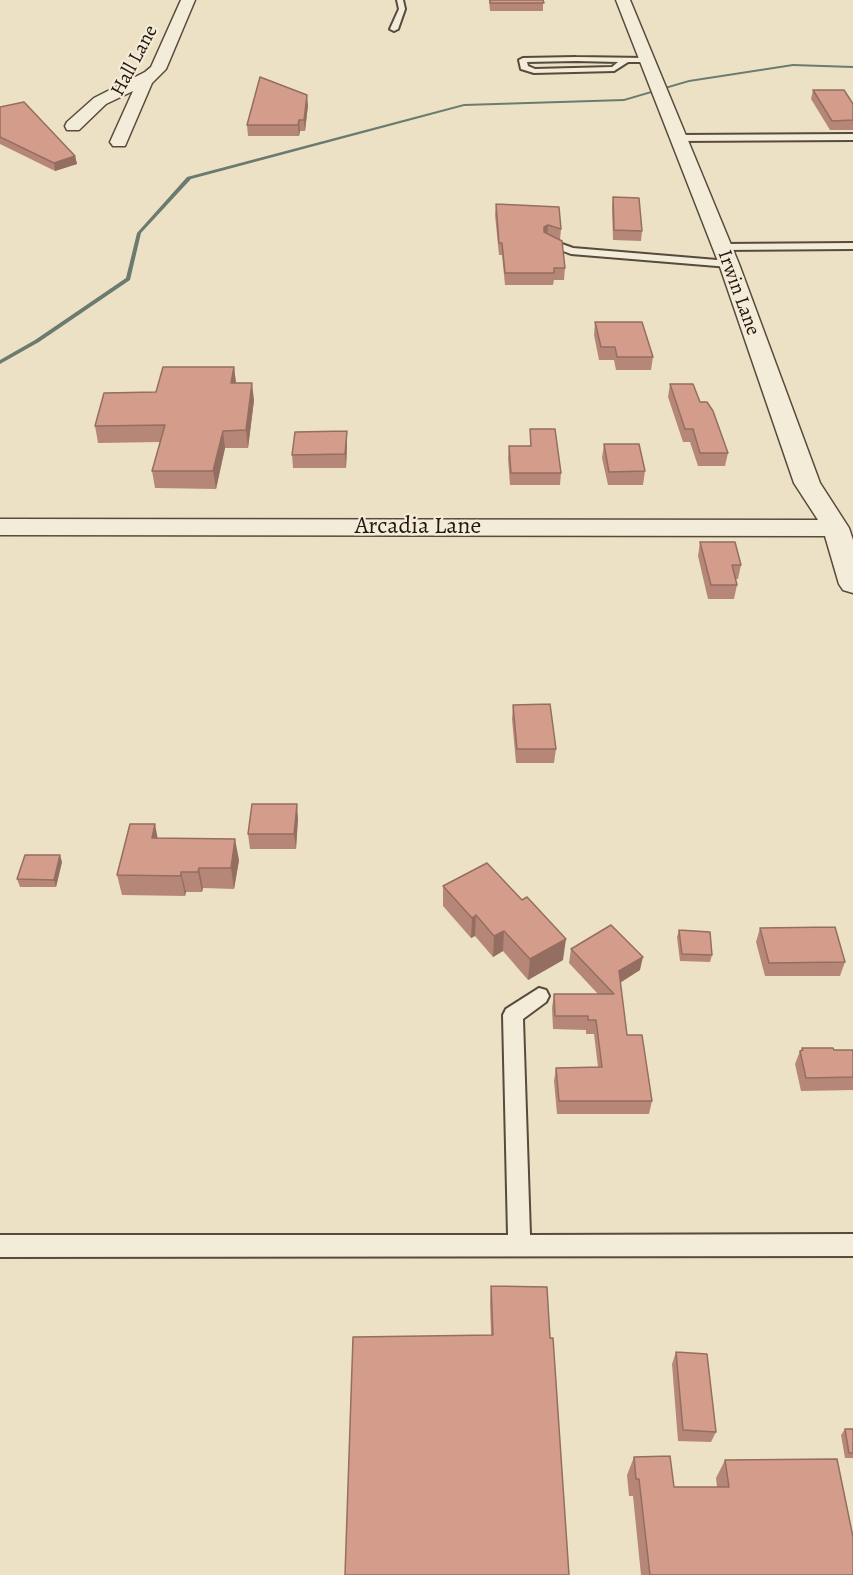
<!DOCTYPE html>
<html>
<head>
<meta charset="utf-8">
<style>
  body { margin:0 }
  canvas { display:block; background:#ece1c4 }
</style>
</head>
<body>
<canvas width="853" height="1575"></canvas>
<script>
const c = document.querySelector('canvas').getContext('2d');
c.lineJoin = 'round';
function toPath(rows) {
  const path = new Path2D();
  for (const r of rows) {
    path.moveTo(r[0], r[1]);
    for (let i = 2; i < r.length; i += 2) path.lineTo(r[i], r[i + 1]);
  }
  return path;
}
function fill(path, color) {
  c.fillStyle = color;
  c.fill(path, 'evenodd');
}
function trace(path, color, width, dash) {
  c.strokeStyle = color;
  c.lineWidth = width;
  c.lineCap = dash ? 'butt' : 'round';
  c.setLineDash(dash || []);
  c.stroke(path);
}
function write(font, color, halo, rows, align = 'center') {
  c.font = font + ' Alegreya,serif';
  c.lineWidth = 4.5;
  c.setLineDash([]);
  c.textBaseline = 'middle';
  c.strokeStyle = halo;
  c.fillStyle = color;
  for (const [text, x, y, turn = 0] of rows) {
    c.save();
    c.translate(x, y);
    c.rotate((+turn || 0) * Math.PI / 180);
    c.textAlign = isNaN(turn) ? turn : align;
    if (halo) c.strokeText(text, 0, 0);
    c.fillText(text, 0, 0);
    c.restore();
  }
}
const stream = toPath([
  [793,64,853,66,853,68,793,66,689,82,624,101,464,106,191,179,141,233,130,280,39,342,0,364,0,360,35,340,126,278,137,233,187,177,464,104,624,99,689,80,793,64]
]);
const service = toPath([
  [397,0,403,0,405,9,398,29,394,31,390,29,399,9,397,0],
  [576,57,646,58,650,60,646,62,628,62,614,71,534,73,521,69,519,60,523,58,576,57],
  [576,61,618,62,612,67,535,69,528,66,527,62,576,61],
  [853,134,853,140,677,141,673,138,677,135,853,134],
  [548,239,573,248,729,261,734,264,729,267,571,254,545,244,545,240,548,239],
  [853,243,853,249,722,250,717,247,722,244,853,243],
  [539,988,546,990,549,996,546,1002,523,1019,530,1235,853,1234,853,1256,0,1257,0,1235,508,1235,503,1015,506,1009,539,988]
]);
const minor = toPath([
  [181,0,195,0,166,69,152,83,125,146,113,146,110,142,133,91,106,104,79,130,67,130,65,126,67,122,94,98,145,72,151,67,181,0],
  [616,0,630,0,739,264,820,483,849,528,853,540,853,593,843,590,839,584,825,536,0,535,0,519,818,520,794,483,719,264,616,0]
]);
const wall = toPath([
  [489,0,543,0,543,11,490,11],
  [813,90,853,104,853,130,830,130,811,99],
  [308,105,305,131,300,131,299,136,248,136,247,125],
  [0,107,75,156,77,164,55,171,0,144],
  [613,197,642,231,641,241,613,240,612,208],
  [496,204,561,229,560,240,565,268,564,280,554,280,553,285,505,285,502,255,499,255,495,215],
  [595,322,653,357,651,370,616,370,614,360,599,360,594,335],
  [234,367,236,383,254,400,248,448,225,448,216,489,155,488,152,471,160,442,98,443,95,426,156,392],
  [670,384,700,402,728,453,725,466,698,466,690,442,683,442,668,397],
  [530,429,561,473,560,485,510,485,508,458,509,446,530,446],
  [347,431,347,445,346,468,293,468,292,455],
  [604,444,645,471,643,485,608,485,602,458],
  [700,542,741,565,738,579,735,579,737,585,734,599,708,599,698,556],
  [513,705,556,749,554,763,516,763,512,719],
  [298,818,296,849,250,849,248,834],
  [158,838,239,860,234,889,203,888,202,892,186,892,185,896,122,895,117,875],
  [62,862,56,887,20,887,17,879],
  [443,886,563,960,528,980,503,951,493,957,475,936,471,938,443,906],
  [760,928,845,962,840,976,765,976,756,942],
  [679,930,712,955,710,962,680,961,677,937],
  [571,949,640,970,620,983,627,1035,652,1101,649,1114,557,1114,554,1081,556,1068,598,1067,594,1034,586,1034,586,1030,553,1029,552,1008,554,994,598,994,569,963],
  [802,1048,834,1050,853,1050,853,1090,801,1091,795,1064,800,1051,801,1050],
  [491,1286,550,1338,491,1335,490,1303],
  [676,1352,716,1432,711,1442,678,1441,672,1364],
  [845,1429,853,1429,853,1458,845,1458,841,1435],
  [634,1457,674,1487,717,1487,716,1478,725,1460,853,1575,641,1575,633,1496,629,1496,627,1475]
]);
const shadedWall = toPath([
  [307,95,308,105,305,131,304,120],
  [299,120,300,131,299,136,298,125],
  [75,156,77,164,55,171,54,163],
  [548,225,547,237,543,239,544,227],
  [234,367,236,384,231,383],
  [252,383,254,400,248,448,246,430],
  [223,431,225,448,216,489,213,471],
  [347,431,347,445,346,468,345,454],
  [297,804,298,818,296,849,294,834],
  [155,824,159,845,152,838],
  [235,839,239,860,234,889,231,868],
  [60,855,62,862,56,887,54,880],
  [199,868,203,888,202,892,198,872],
  [181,872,186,892,185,896,181,876],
  [476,915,475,936,471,938,472,918],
  [504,931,503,951,493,957,494,936],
  [566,939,563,960,528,980,530,959],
  [643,957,640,970,616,985,619,971]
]);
const building = toPath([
  [490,0,543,0,544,3,490,3,490,0],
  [260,77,307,95,304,120,299,120,298,125,247,125,260,77],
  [813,90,844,90,853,104,853,120,832,121,813,90],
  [24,102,75,156,54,163,0,137,0,107,24,102],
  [613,197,639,198,642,231,614,230,613,197],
  [496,204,559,207,561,229,548,225,544,227,544,232,562,241,565,268,554,268,554,273,505,273,502,243,499,243,496,204],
  [595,322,642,322,653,357,617,357,615,347,601,347,595,322],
  [163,367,234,367,231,383,252,383,246,430,223,431,213,471,152,471,165,425,95,426,104,393,156,392,163,367],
  [670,384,693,384,700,402,707,402,713,411,728,453,700,453,693,429,685,429,670,384],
  [530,429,555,429,561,473,511,473,509,446,531,446,530,429],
  [347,431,345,454,292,455,295,432,347,431],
  [604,444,639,444,645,471,609,472,604,444],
  [700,542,735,542,741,565,732,565,737,585,711,585,700,542],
  [550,704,556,749,517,749,513,705,550,704],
  [252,804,297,804,294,834,248,834,252,804],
  [130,824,155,824,152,838,235,839,231,868,199,868,198,872,181,872,181,876,117,875,130,824],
  [25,855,60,855,54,880,17,879,25,855],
  [487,863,522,900,527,897,566,939,530,959,504,931,494,936,476,915,472,918,443,886,487,863],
  [611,925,643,957,619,971,627,1035,642,1035,652,1101,559,1101,556,1068,602,1067,596,1020,588,1020,588,1016,555,1016,554,994,614,994,571,949,611,925],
  [835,927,845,962,769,963,760,928,835,927],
  [679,930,710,932,712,955,682,954,679,930],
  [802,1048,833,1048,834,1050,853,1050,853,1077,806,1078,800,1051,803,1050,802,1048],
  [491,1286,547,1287,550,1338,553,1338,569,1575,345,1575,353,1337,493,1335,491,1286],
  [676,1352,707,1354,716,1432,683,1430,676,1352],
  [845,1429,853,1429,853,1453,849,1453,845,1429],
  [670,1456,674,1487,729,1487,725,1460,837,1459,853,1537,853,1575,650,1575,639,1479,636,1479,634,1457,670,1456]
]);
const farStreetnames = [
  ["Hall Lane",135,61,-62],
  ["Irwin Lane",738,293,70]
];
const streetNames = [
  ["Arcadia Lane",418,527]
];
fill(stream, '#6b7b70');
trace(service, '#584a3d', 4);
trace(minor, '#584a3d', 3);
fill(service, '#f3ecd9');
fill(minor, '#f3ecd9');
fill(wall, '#b68778');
fill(shadedWall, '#946e61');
fill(building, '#d49d8b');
trace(building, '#946e61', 1.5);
write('20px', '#271710', '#f3ecd9', farStreetnames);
write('24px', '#271710', '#f3ecd9', streetNames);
</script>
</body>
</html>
